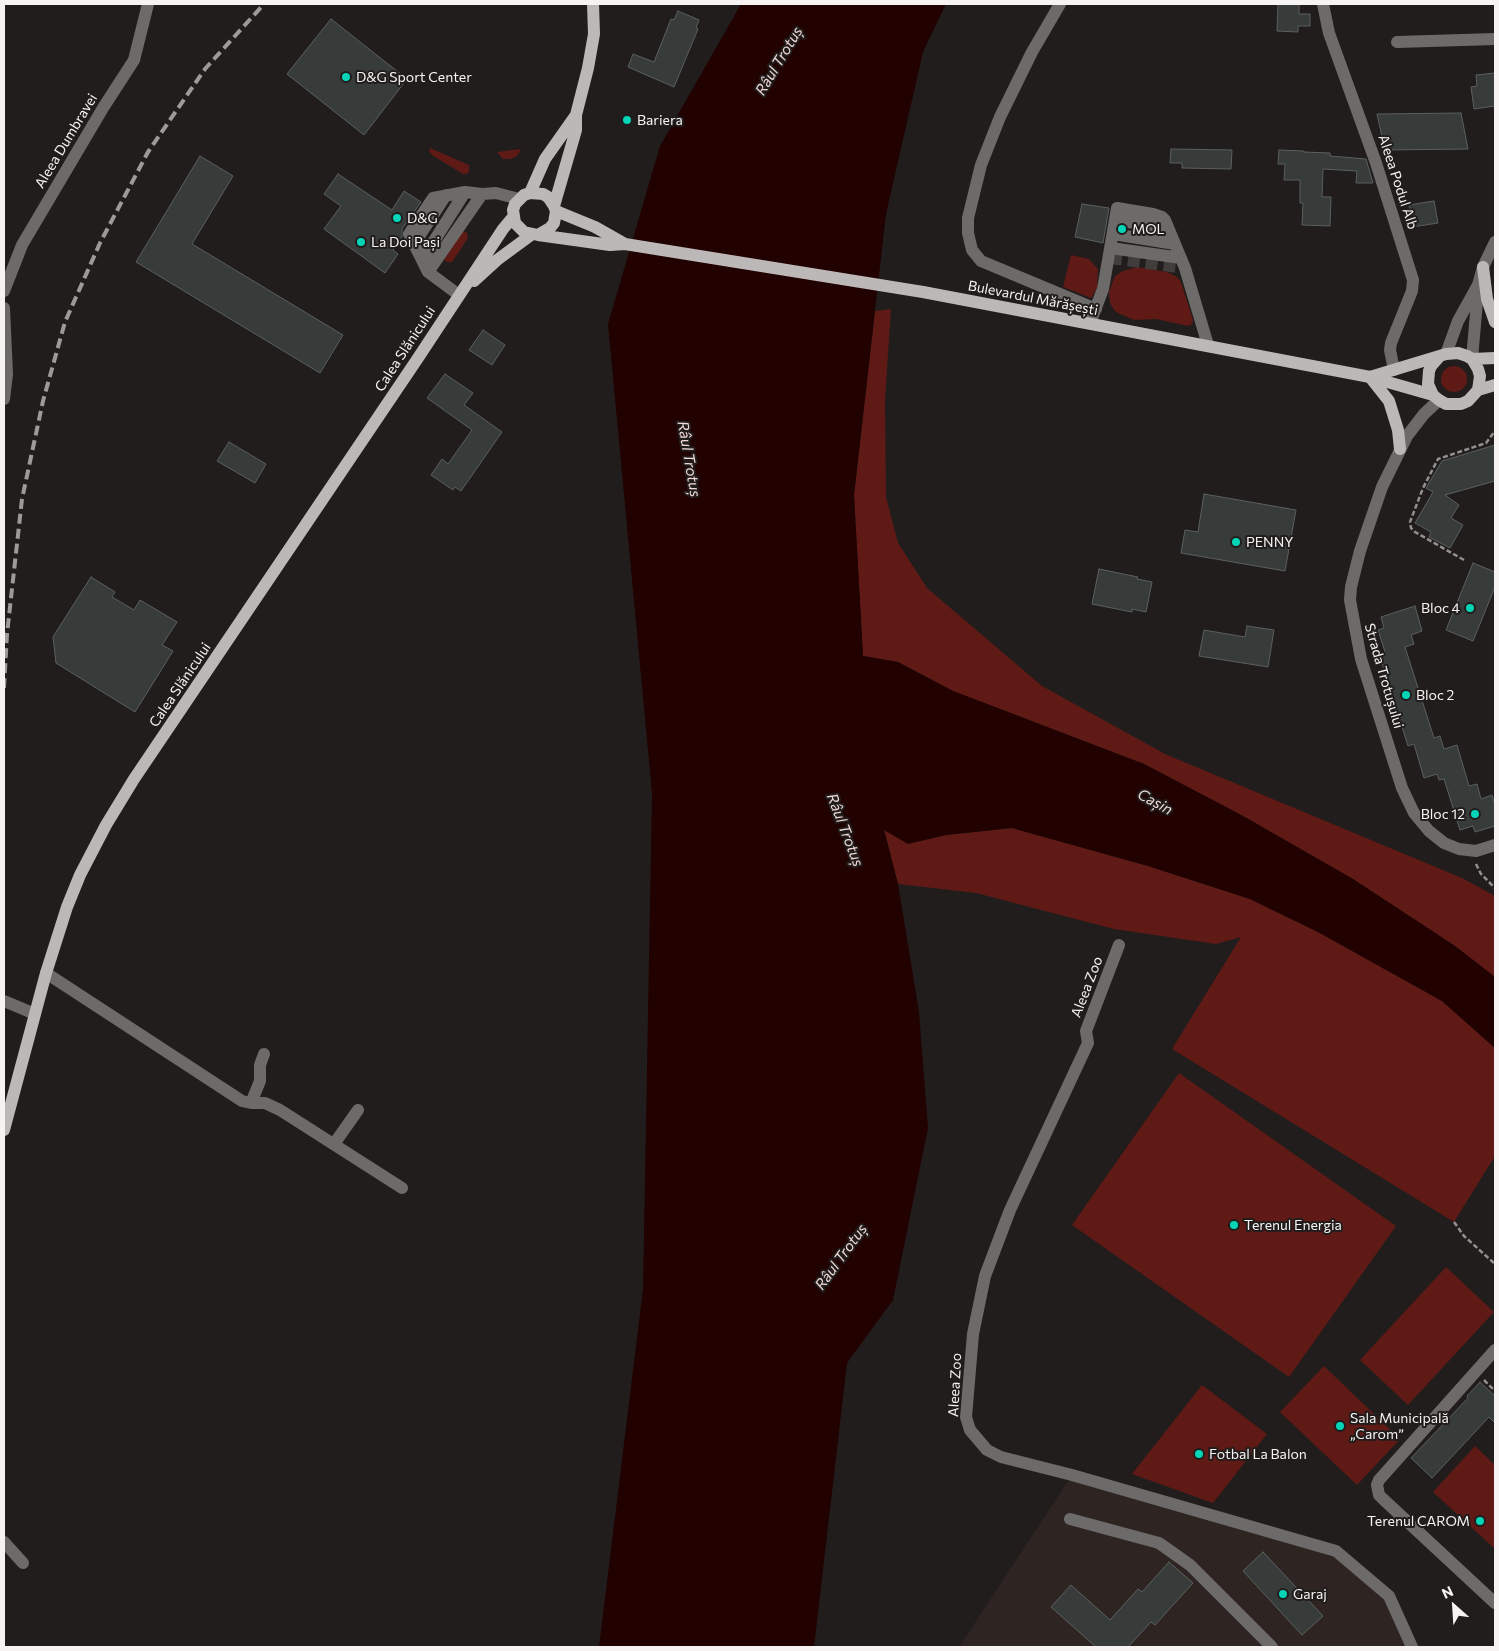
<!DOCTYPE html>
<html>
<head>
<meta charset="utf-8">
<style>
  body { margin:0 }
  #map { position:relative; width:1499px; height:1651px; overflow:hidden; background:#211d1d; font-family:Commissioner,sans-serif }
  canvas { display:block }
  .frame { position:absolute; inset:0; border:5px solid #f6f3f2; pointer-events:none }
  .north { position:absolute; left:1429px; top:1581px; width:50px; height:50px; -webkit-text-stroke:4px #211d1d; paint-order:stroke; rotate:334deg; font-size:14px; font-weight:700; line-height:20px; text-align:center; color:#f6f3f2 }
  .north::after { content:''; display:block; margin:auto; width:18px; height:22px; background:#f6f3f2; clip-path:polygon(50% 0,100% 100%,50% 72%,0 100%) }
</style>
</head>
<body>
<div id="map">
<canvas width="1499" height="1651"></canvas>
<div class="frame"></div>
<div class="north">N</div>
</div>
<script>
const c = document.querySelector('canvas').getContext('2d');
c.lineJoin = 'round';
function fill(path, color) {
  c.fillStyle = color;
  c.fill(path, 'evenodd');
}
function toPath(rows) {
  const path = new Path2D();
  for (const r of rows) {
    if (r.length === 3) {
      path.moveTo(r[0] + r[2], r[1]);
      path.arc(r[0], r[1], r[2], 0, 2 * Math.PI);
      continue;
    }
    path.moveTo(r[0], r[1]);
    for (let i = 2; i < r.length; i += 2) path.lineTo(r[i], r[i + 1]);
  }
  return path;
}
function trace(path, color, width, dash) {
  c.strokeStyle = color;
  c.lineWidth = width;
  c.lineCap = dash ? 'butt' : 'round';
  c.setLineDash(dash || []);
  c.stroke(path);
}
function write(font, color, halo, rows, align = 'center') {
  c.font = font + ' Commissioner,sans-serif';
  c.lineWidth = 4;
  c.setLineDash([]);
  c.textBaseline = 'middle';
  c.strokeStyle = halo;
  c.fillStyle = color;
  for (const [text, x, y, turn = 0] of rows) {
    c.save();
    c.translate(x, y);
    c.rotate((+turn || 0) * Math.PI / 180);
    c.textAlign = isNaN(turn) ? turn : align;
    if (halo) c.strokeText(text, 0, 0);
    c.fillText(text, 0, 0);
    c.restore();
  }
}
const built = toPath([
  [1072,1475,1336,1552,1389,1596,1412,1647,959,1647]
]);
const green = toPath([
  [430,148,469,165,469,172,466,174,463,174,432,155,429,151],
  [521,149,517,156,511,159,503,159,497,152],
  [463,231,467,233,468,238,452,262,447,262,444,259],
  [1071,255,1089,259,1098,269,1097,288,1091,298,1063,287],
  [1137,267,1167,272,1177,277,1181,282,1193,320,1192,324,1188,326,1156,319,1134,320,1118,313,1114,310,1110,303,1109,292,1115,276,1123,271],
  [891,309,885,399,886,497,898,543,927,588,1042,686,1165,754,1462,878,1495,896,1495,977,1455,946,1353,879,1243,816,1144,764,953,691,898,662,863,656,854,495,875,311],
  [1454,379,13],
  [1012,828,1148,866,1250,899,1318,932,1442,1001,1495,1048,1495,1156,1454,1222,1172,1049,1241,937,1216,944,1114,929,976,893,898,884,884,829,908,843,946,835],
  [1179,1073,1396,1226,1289,1377,1072,1225],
  [1446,1267,1494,1312,1408,1405,1360,1360],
  [1324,1366,1400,1439,1357,1485,1280,1412],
  [1202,1385,1267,1434,1213,1503,1132,1474],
  [1475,1446,1495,1465,1495,1549,1433,1492]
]);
const water = toPath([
  [741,4,946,4,923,52,886,214,854,495,863,656,898,662,953,691,1144,764,1243,816,1353,879,1455,946,1495,977,1495,1048,1442,1001,1318,932,1250,899,1148,866,1012,828,946,835,908,844,884,830,898,884,919,1012,928,1128,893,1300,847,1363,814,1647,599,1647,643,1289,652,793,608,324,660,146]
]);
const building = toPath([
  [1278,4,1299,4,1299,14,1310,14,1310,26,1298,26,1298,32,1277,31,1278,4],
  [678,11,699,20,696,28,698,29,674,87,628,67,633,54,654,62,671,19,674,20,678,11],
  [331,19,407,79,364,135,287,74,331,19],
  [1495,73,1495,106,1474,109,1471,87,1477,86,1476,75,1495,73],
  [1461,113,1468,149,1385,150,1377,114,1461,113],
  [1171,149,1232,150,1231,169,1182,168,1182,163,1170,163,1171,149],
  [1279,150,1304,151,1304,152,1330,153,1330,156,1366,159,1373,183,1356,183,1357,171,1323,169,1322,197,1331,197,1330,226,1302,225,1303,203,1300,203,1300,180,1284,180,1285,164,1278,164,1279,150],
  [200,156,233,176,192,244,343,335,320,373,136,262,200,156],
  [338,174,392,210,404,191,421,202,402,229,402,237,393,250,398,254,385,273,324,229,341,206,324,194,338,174],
  [1434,201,1438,223,1412,227,1409,205,1434,201],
  [1082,204,1109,208,1103,243,1075,237,1082,204],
  [483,330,505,345,492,365,469,350,483,330],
  [445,374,473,393,464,405,502,432,461,491,455,487,453,490,431,475,442,459,448,464,472,430,427,398,445,374],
  [229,442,266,464,255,483,217,461,229,442],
  [1495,445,1495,481,1445,495,1459,505,1451,518,1463,525,1450,548,1429,537,1431,532,1415,523,1433,492,1426,488,1442,461,1495,445],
  [1204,494,1296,510,1285,571,1181,553,1185,530,1198,532,1204,494],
  [1473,563,1495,572,1495,587,1473,641,1446,630,1473,563],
  [1099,569,1138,577,1137,579,1152,582,1146,612,1132,609,1132,612,1092,604,1099,569],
  [91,577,115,592,112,597,134,610,140,600,177,622,162,645,173,651,135,712,56,663,53,637,91,577],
  [1415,606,1422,631,1411,635,1414,644,1405,647,1434,738,1440,736,1444,749,1457,745,1469,786,1477,784,1481,799,1492,795,1495,805,1495,826,1475,832,1473,826,1460,830,1444,779,1439,780,1437,774,1424,778,1414,744,1408,746,1379,654,1385,652,1378,630,1384,628,1381,617,1415,606],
  [1247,626,1274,630,1268,667,1199,656,1204,630,1245,637,1247,626],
  [1480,1382,1495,1396,1495,1423,1489,1417,1432,1478,1411,1458,1468,1398,1467,1396,1480,1382],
  [1263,1552,1323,1616,1302,1635,1243,1571,1263,1552],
  [1169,1562,1193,1583,1155,1625,1151,1622,1128,1647,1096,1647,1051,1607,1071,1585,1110,1620,1138,1589,1142,1592,1169,1562]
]);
const minorTunnel = toPath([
  [1110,258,1185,268]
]);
const path = toPath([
  [1464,560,1415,532,1411,528,1410,522,1423,488,1438,459,1486,443,1495,431],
  [1476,864,1481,874,1495,888],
  [1454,1222,1464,1236,1495,1264],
  [1484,1380,1495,1391]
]);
const minor = toPath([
  [1060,4,1032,52,1000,117,981,165,968,218,968,233,972,250,981,261,1096,309],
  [1323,4,1329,33,1376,163,1413,280,1412,291,1391,343,1390,350,1394,370],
  [1397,42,1495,39],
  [1115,220,1168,228],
  [1113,234,1175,244],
  [414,244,446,195],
  [1111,248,1181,258],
  [422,260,465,192],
  [428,272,409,234,433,198,465,192,482,194],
  [4,291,22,245,103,108,134,60,148,4],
  [459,295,428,272,482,194,496,193,519,199],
  [4,308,7,374,4,399],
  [1090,323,1103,289,1117,208,1153,214,1162,217,1165,220,1185,268,1208,345],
  [1446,354,1458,321,1478,285,1483,267,1495,242],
  [1472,359,1478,290],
  [1439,400,1424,414,1407,436,1382,487,1360,551,1351,587,1350,600,1361,659,1402,788,1414,813,1429,831,1444,843,1459,849,1476,851,1495,845],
  [1119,945,1086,1031,1088,1043,1010,1210,985,1276,973,1334,966,1417,970,1430,987,1450,1001,1457,1072,1475,1336,1551,1389,1596,1412,1647],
  [46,973,242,1101,251,1103,265,1103,280,1110,402,1188],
  [4,1001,35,1014],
  [251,1103,260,1081,260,1065,264,1054],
  [334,1144,358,1110],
  [1495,1350,1379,1480,1377,1485,1379,1495,1383,1499,1495,1603],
  [1070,1519,1159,1543,1190,1565,1272,1647],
  [4,1542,23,1563]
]);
const major = toPath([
  [530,193,545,159,576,115],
  [554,206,548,197,543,194,530,193,524,195,515,204,513,210,515,223,524,232,538,235,550,228,554,223,556,211,554,206,576,130,576,115,588,68,594,34,593,4],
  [556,211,595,227,625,244],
  [538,235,610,245,625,244,923,292,1370,377,1433,395],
  [1483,267,1487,299,1495,322],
  [474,281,497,260,531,235],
  [1472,359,1495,358],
  [1370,377,1446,354,1458,353,1467,356,1472,359,1478,369,1480,376,1478,390,1468,401,1461,404,1446,404,1439,400,1433,395,1428,384,1429,371,1431,366,1439,357],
  [1370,377,1389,401,1398,430,1400,449],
  [1478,390,1495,385],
  [4,1130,46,973,67,907,80,875,106,825,134,779,418,358,503,229,513,217]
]);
const rail = toPath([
  [4,688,7,634,22,499,43,401,65,322,100,243,148,152,205,69,264,4]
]);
const markers = [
  [346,77,5,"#04d5b6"],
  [627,120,5,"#04d5b6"],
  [397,218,5,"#04d5b6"],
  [1122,229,5,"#04d5b6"],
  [361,242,5,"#04d5b6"],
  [1236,542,5,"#04d5b6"],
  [1470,608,5,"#04d5b6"],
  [1406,695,5,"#04d5b6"],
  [1475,814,5,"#04d5b6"],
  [1234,1225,5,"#04d5b6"],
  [1340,1426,5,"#04d5b6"],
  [1199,1454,5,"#04d5b6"],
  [1480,1521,5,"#04d5b6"],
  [1283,1594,5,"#04d5b6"]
];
const poiNames = [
  ["D&G Sport Center",356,77],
  ["Bariera",637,120],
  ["D&G",407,218],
  ["MOL",1132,229],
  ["La Doi Pași",371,242],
  ["PENNY",1246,542],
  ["Bloc 4",1460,608,"right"],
  ["Bloc 2",1416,695],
  ["Bloc 12",1465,814,"right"],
  ["Terenul Energia",1244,1225],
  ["Sala Municipală",1350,1418],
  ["„Carom”",1350,1434],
  ["Fotbal La Balon",1209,1454],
  ["Terenul CAROM",1470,1521,"right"],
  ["Garaj",1293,1594]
];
const streetNames = [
  ["Aleea Dumbravei",66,141,-59],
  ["Aleea Podul Alb",1398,182,72],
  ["Bulevardul Mărășești",1033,298,11],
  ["Calea Slănicului",405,349,-57],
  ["Strada Trotușului",1384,676,74],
  ["Calea Slănicului",180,685,-56],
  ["Aleea Zoo",1087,987,-69],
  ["Aleea Zoo",955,1385,-87]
];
const waterNames = [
  ["Râul Trotuș",779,61,-59],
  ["Râul Trotuș",689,459,80],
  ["Cașin",1155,802,28],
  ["Râul Trotuș",845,830,69],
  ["Râul Trotuș",841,1257,-54]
];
fill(built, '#2e2422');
fill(green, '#5f1a15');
fill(water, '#220101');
fill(building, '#373b3a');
trace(building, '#5b605e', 1);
trace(minorTunnel, '#413d3d', 12, [12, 6]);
trace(path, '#93908f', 2.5, [5, 2.5]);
trace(minor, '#6d6b6a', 12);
trace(major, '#bdb8b8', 12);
trace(rail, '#9d9a99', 4, [10, 5]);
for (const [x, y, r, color] of markers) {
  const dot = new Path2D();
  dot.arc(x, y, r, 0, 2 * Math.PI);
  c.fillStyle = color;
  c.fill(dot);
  trace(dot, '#211d1d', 2);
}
write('14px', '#f6f3f2', '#211d1d', poiNames, 'left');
write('14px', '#f6f3f2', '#211d1d', streetNames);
write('italic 15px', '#efd7d3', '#211d1d', waterNames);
</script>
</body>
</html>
